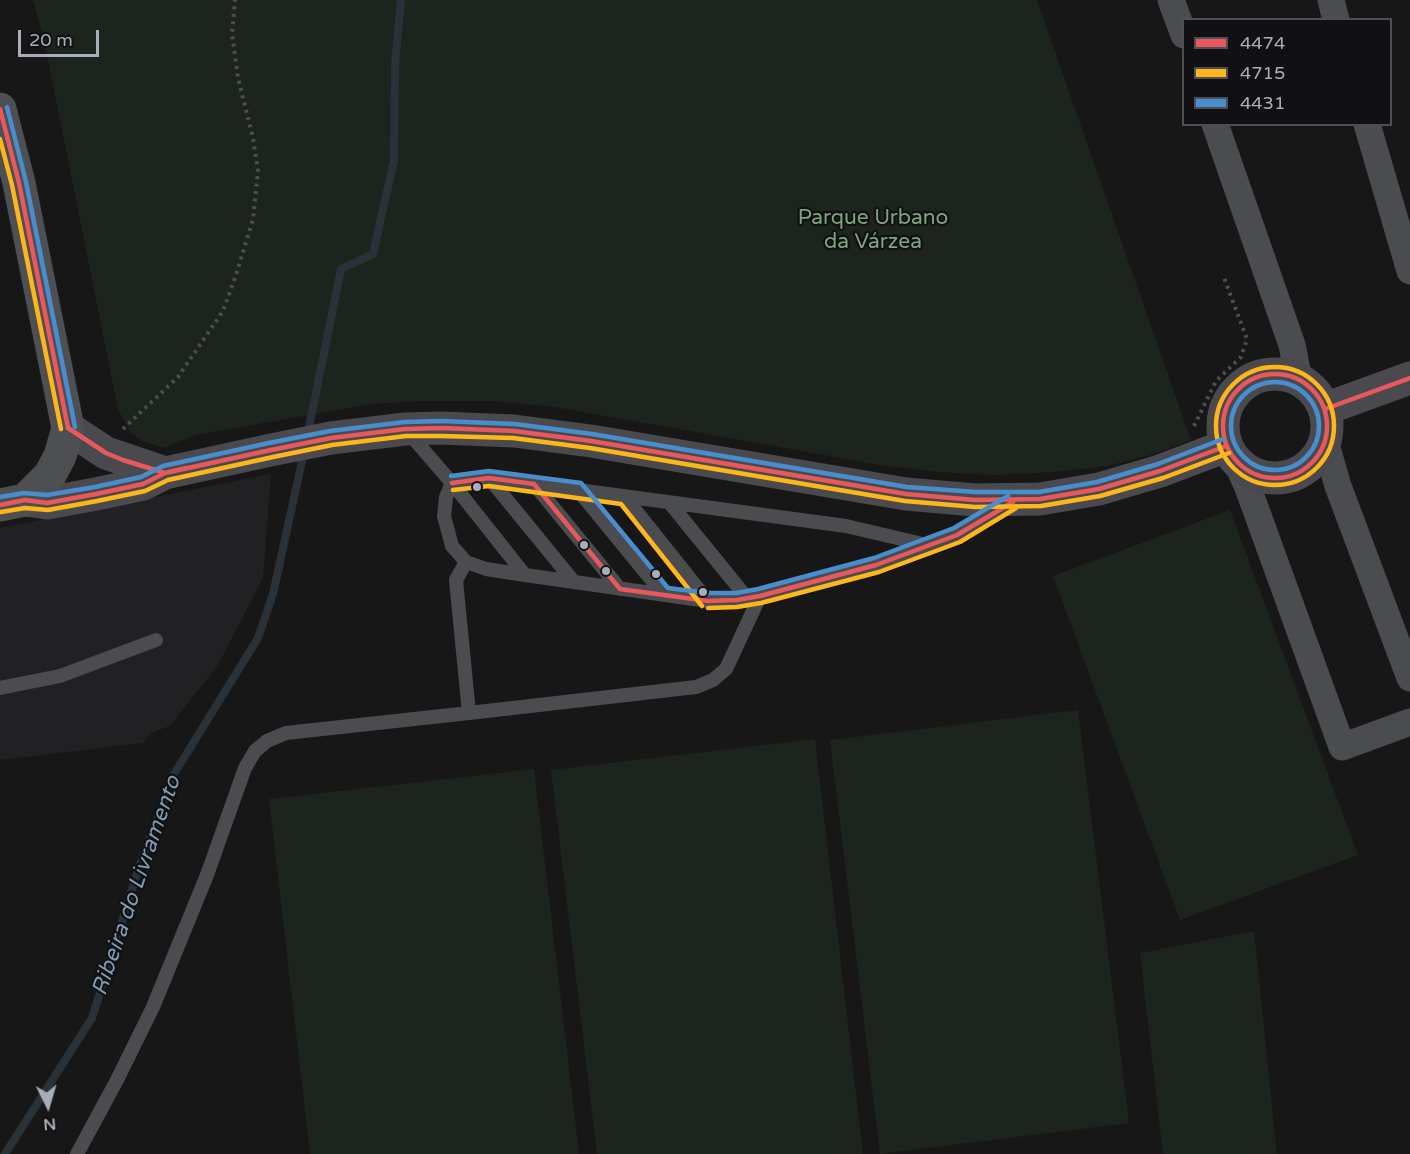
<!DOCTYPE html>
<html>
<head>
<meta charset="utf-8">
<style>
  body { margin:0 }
  #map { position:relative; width:1410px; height:1154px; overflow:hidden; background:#171717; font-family:"Varela Round",sans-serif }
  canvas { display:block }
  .legend { position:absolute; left:1182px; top:18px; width:210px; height:108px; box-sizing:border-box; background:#111113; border:2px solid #4d4f55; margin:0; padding:8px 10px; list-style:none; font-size:18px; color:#a8adb8 }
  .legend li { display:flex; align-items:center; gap:12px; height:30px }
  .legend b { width:30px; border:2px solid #4d4f55 }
  .north { position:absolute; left:18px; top:1076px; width:60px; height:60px; -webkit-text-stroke:4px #111113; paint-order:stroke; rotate:175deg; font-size:16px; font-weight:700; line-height:24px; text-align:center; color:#a8adb8 }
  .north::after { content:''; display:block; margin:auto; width:21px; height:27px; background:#a8adb8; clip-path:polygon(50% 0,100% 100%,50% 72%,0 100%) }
  .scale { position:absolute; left:18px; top:30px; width:81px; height:27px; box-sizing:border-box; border:3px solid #a8adb8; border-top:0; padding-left:8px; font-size:18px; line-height:21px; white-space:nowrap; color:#a8adb8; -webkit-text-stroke:4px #111113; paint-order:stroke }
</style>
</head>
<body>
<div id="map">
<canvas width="1410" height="1154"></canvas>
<ul class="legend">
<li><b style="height:8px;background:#e8585d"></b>4474</li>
<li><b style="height:8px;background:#fdb71a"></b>4715</li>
<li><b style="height:8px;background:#488ecd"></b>4431</li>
</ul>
<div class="north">N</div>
<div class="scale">20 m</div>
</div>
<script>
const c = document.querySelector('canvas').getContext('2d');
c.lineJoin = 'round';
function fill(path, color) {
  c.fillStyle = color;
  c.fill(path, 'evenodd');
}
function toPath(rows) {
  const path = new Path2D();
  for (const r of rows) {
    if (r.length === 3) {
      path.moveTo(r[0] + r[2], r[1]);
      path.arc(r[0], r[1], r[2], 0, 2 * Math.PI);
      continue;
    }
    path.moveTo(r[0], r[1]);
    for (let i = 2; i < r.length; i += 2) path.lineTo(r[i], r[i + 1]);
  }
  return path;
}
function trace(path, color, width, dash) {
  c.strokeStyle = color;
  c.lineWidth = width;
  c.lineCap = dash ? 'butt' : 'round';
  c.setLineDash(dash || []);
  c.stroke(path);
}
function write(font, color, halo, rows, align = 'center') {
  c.font = font + ' "Varela Round",sans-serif';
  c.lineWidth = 4.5;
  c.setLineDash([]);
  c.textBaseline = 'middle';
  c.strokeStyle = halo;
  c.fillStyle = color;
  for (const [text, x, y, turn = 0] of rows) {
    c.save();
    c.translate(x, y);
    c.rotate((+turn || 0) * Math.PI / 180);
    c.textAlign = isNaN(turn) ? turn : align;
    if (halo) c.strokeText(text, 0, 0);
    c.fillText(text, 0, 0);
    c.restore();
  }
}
const built = toPath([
  [271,474,263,578,218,665,170,726,150,733,143,743,0,760,0,528]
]);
const green = toPath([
  [33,0,1037,0,1191,440,1151,455,1107,466,1056,472,994,475,937,472,880,465,555,407,493,401,424,401,372,404,195,435,164,448,142,441,130,432,118,409,44,40],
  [1230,510,1358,855,1180,920,1053,576],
  [1078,710,1129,1123,880,1154,830,740],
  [815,739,863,1154,597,1154,551,770],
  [534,769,579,1154,310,1154,269,799],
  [1254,931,1277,1154,1163,1154,1140,953]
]);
const stream = toPath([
  [307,437,341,269,373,254,394,160,395,64,401,0],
  [5,1154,92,1018,139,867,174,774,258,638,273,594,304,452]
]);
const path = toPath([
  [1194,426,1216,381,1241,357,1247,339,1223,275],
  [123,429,178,377,223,311,236,275,253,219,258,171,253,138,238,78,232,34,235,0]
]);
const lane = toPath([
  [407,431,452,483,525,575],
  [489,478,574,582],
  [452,483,446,497,444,516,452,546,466,562,486,569,525,575,708,601,737,600,760,596,876,565,957,535,1002,508],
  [452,483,489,478,846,526,927,545],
  [534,484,620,589],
  [578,490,664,595],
  [625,497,708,601],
  [669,502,747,598],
  [0,688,60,676,156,640],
  [469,713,696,687,713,680,726,669,760,596],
  [77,1154,117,1080,153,1007,207,875,245,768,255,751,267,741,286,733,469,713,456,580,466,562]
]);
const street = toPath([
  [1171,0,1184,35],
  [1331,0,1336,20],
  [1215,124,1292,345,1299,380],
  [1367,124,1410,271],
  [1325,441,1338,486,1410,678],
  [1235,459,1247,485,1342,747,1410,722]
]);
const secondary = toPath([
  [1275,426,52],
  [1325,409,1410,378],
  [68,428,106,453,165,473],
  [25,500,47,503,96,494,143,484,165,473,271,450,331,438,405,429,442,428,514,431,591,441,906,494,975,500,1040,499,1099,489,1160,471,1226,446]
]);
const primary = toPath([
  [0,109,19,183,68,428,60,456,50,475,25,500,0,505]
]);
const bus1 = toPath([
  [0,109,19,183,68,428],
  [1275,426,52],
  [1325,409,1410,378],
  [68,428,106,453,123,460,165,473,186,468],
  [452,483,489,478,534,484,620,589,708,601,737,600,760,596,876,565,957,535,1013,502],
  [0,505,25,500,47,503,96,494,143,484,165,473,271,450,331,438,405,429,442,428,514,431,591,441,906,494,975,500,1040,499,1099,489,1160,471,1226,446]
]);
const bus2 = toPath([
  [0,139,12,185,61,429],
  [1275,426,59],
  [453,490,489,486,621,504,702,606],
  [1,512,25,508,48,510,97,501,145,491,168,480,273,457,332,445,406,436,442,436,513,438,590,448,905,501,975,507,1041,506,1100,496,1163,478,1229,453],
  [708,608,737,607,761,603,879,572,960,542,1016,508]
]);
const bus3 = toPath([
  [7,107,26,182,75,427],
  [1275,426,44],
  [451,476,489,471,581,483,668,588,708,593,736,593,758,589,874,558,954,528,1008,496],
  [0,497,24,493,47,495,95,487,141,477,163,466,269,443,330,431,405,422,442,421,515,424,592,434,907,487,975,492,1039,492,1097,482,1158,464,1223,439]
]);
const markers = [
  [477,487,5,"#a8adb8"],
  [584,545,5,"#a8adb8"],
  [606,571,5,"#a8adb8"],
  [656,574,5,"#a8adb8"],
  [703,592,5,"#a8adb8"]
];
const parkNames = [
  ["Parque Urbano",873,218],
  ["da Várzea",873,242]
];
const waterNames = [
  ["Ribeira do Livramento",137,886,-71]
];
fill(built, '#212123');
fill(green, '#1d241e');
trace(stream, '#2a3239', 8);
trace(path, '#4d4e52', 4, [3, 4.5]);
trace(lane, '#4b4c50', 14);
trace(street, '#4b4c50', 27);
trace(secondary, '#4a4a4e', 33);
trace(primary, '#4d4f52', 33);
trace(bus1, '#e8585d', 4.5);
trace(bus2, '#fdb71a', 4.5);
trace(bus3, '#488ecd', 4.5);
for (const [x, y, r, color] of markers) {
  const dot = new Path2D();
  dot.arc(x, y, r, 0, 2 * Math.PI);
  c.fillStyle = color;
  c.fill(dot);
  trace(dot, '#111113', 2);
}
write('21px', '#7fa381', '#111113', parkNames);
write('italic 22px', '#7f9bb3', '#111113', waterNames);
</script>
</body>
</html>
